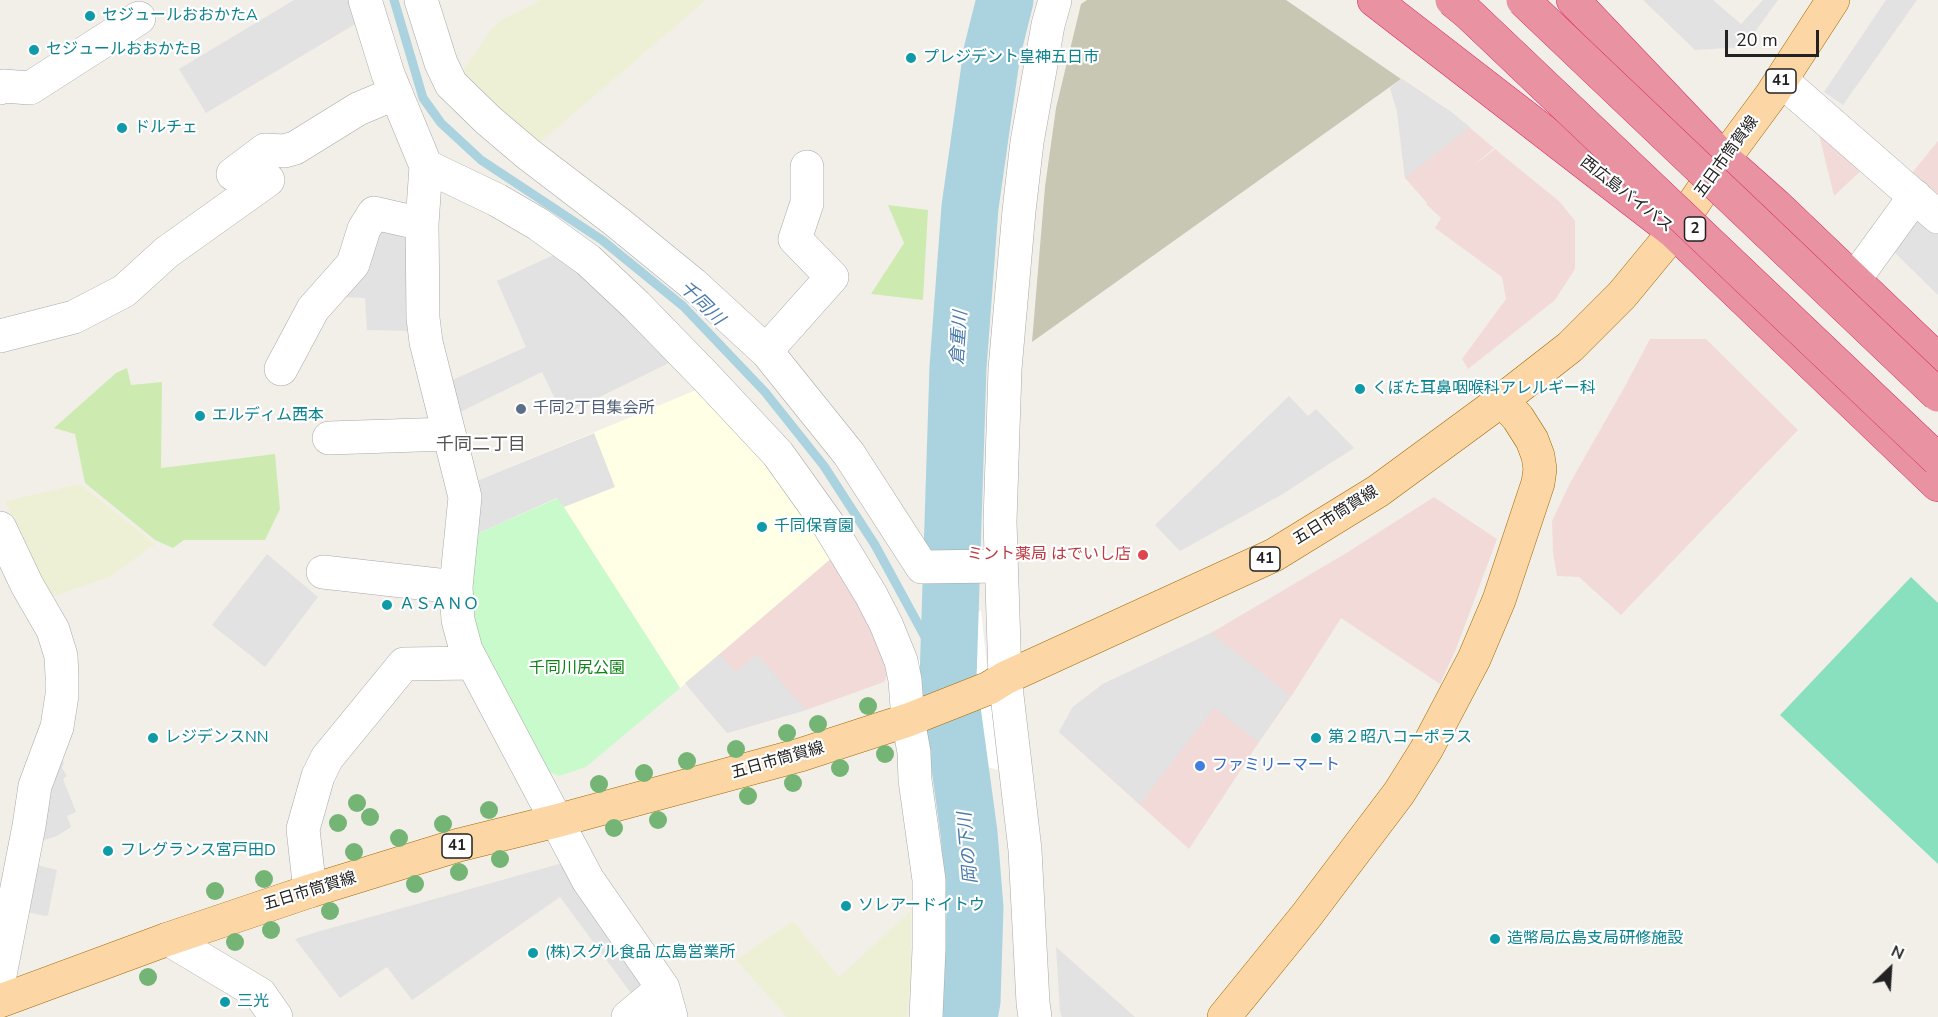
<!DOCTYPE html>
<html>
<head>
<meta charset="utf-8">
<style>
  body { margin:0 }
  #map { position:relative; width:1938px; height:1017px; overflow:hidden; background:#f2efe9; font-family:"Nunito Sans",sans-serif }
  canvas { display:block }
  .north { position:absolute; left:1860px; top:939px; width:60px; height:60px; -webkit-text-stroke:4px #fff; paint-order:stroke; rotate:25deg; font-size:16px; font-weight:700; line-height:24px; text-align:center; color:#222 }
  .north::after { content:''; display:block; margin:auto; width:21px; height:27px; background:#222; clip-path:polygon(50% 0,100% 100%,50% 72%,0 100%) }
  .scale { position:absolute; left:1725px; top:30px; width:94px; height:27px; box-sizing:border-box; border:3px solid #222; border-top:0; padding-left:8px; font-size:18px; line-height:21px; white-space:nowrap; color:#222; -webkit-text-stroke:4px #fff; paint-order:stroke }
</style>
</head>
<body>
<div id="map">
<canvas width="1938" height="1017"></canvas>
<div class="north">N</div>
<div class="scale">20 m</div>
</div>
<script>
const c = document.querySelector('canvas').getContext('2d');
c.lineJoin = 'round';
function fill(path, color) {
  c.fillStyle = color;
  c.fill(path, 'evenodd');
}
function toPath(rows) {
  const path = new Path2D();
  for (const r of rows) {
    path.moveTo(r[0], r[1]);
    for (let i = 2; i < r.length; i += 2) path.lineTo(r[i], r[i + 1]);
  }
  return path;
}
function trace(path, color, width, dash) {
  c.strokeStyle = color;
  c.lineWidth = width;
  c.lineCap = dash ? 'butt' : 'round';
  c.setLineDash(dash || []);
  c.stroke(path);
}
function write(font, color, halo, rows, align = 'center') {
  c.font = font + ' "Nunito Sans","Noto Sans JP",sans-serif';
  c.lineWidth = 4.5;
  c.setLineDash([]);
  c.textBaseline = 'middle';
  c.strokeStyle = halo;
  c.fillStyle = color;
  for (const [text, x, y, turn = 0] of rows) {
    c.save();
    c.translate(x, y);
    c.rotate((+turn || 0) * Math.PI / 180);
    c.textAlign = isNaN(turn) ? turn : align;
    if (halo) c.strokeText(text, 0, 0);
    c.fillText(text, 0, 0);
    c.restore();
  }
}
const commercial = toPath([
  [1402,79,1451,112,1494,148,1472,167,1495,149,1560,202,1575,221,1575,269,1555,300,1468,369,1462,359,1506,299,1502,277,1435,228,1441,218,1426,204,1427,203,1405,178,1397,111,1390,88],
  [1815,118,1867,165,1834,196],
  [1938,141,1938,207,1907,179],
  [1650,339,1706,339,1798,430,1621,615,1579,577,1557,576,1553,552,1552,521,1570,483,1624,388],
  [1434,497,1497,539,1456,649,1440,684,1341,618,1294,692,1259,742,1189,849,1059,732,1073,707,1103,684,1211,633,1348,552],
  [835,555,859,594,889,672,884,682,806,710,727,733,685,683]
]);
const education = toPath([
  [701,388,780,475,835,555,680,688,558,498,472,536,474,482]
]);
const construction = toPath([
  [1087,0,1286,0,1401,79,1032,342,1045,187,1056,108,1081,4]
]);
const farmland = toPath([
  [542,0,706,0,537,145,462,72,491,29,503,19],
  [80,484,155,544,110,577,48,598,5,501],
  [911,911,911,978,907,1017,787,1017,736,960,793,921,839,977]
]);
const grass = toPath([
  [888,205,928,210,923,300,871,294,904,243],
  [127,368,131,385,162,382,161,468,275,454,280,509,265,540,184,540,173,548,155,540,85,483,75,434,54,428,116,373]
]);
const park = toPath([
  [558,498,680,688,586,767,559,776,547,771,470,623,472,536]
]);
const pitch = toPath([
  [1911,577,1938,603,1938,864,1780,715]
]);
const parking = toPath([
  [294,0,351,0,357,23,206,113,179,69],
  [1643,0,1713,0,1741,24,1763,0,1778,0,1744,47,1695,50],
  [1886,0,1917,0,1843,105,1824,92],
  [1402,79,1451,112,1470,127,1405,178,1397,111,1390,88],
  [1919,211,1938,227,1938,295,1895,253],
  [380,231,412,236,415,331,367,330,365,298,339,297],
  [558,253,675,360,563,415,542,372,454,415,448,382,526,347,497,281],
  [1289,396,1308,416,1316,409,1354,448,1281,495,1180,551,1155,525],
  [594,433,615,487,564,507,557,498,472,536,474,482],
  [267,554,318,597,265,667,212,625],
  [1211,633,1290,695,1259,742,1214,708,1140,804,1059,732,1073,707,1103,684],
  [720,654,736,672,757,654,806,710,727,733,685,683],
  [56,759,64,762,62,768,67,776,63,779,76,812,67,816,71,827,57,836,37,842],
  [33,864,57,870,48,915,46,916,22,911],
  [559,864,573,870,647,984,633,996,560,897,412,1000,387,967,340,998,295,939,317,932],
  [1056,947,1135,1017,1062,1017,1060,1011]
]);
const pier = toPath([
  [981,610,998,770,963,760,927,774,915,662,945,652]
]);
const stream = toPath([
  [394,0,423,98,441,123,481,160,602,240,683,306,765,392,824,466,875,545,948,679]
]);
const river = toPath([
  [969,1017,972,1001,975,908,969,833,948,679,958,367,970,207,992,52,1005,0]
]);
const minor = toPath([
  [365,0,388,74,426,166,422,224,423,318,426,342,465,497,456,587,458,620,466,650,588,880,663,988,671,1017],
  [421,0,441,63,451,84,488,120,528,154,617,222,693,284,767,352,849,454,922,567,1001,566],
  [1781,80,1938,217],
  [0,88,3,86,30,88,139,18],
  [426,166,497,200,538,224,588,260,636,305,706,377,778,454,828,524,871,595,886,624,901,661,905,680,908,720,914,752,915,780,929,880,929,949,926,1017],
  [233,174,265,150,284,151,295,148,358,109,396,93],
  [1854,280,1915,196],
  [0,336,74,317,124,291,167,252,268,180],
  [766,351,832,277,795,239,807,203,807,167],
  [281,369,313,309,353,264,364,229,374,213,422,224],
  [329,438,449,434],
  [0,528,27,585,53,630,61,656,62,676,62,695,57,727,35,786,29,826,0,975],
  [323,572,456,587],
  [310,891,303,829,318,776,327,758,404,664,473,663],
  [168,939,260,994,276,1017],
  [628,1017,663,988],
  [1035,1017,1033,1003,1025,850,1005,678,1000,522,1005,369,1019,211,1027,142,1048,25,1055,0]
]);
const major = toPath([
  [0,1001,168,939,310,891,459,845,556,821,800,755,908,720,989,688,1005,678,1274,555,1378,491,1502,400,1570,347,1622,295,1674,232,1724,159,1772,94,1833,0],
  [1224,1017,1306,916,1399,793,1426,750,1474,659,1499,600,1538,483,1540,469,1538,456,1532,440,1518,418,1502,400]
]);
const highway = toPath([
  [1374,0,1674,232,1938,485],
  [1573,0,1724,159,1777,206,1938,360]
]);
const highwayBridge = toPath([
  [1452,0,1469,14,1938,460],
  [1523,0,1938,395]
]);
const trees = [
  [868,706],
  [818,724],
  [787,733],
  [736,749],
  [885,754],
  [687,761],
  [840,768],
  [644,773],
  [793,783],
  [599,784],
  [748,796],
  [357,803],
  [489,810],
  [370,817],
  [658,820],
  [338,823],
  [443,824],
  [614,828],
  [399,838],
  [354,852],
  [500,859],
  [459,872],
  [264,879],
  [415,884],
  [215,891],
  [330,911],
  [271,930],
  [235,942],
  [148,977]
];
const markers = [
  [90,16,6,"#0f9aa8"],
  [34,50,6,"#0f9aa8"],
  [911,58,6,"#0f9aa8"],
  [122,128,6,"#0f9aa8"],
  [1360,389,6,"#0f9aa8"],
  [521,409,6,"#5c6f8a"],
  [200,416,6,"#0f9aa8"],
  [762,527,6,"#0f9aa8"],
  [1143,555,6,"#e0444e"],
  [387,605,6,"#0f9aa8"],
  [153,738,6,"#0f9aa8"],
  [1316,738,6,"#0f9aa8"],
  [1200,766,6,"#3f7fe0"],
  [108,851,6,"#0f9aa8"],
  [846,906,6,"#0f9aa8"],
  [1495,939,6,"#0f9aa8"],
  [533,953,6,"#0f9aa8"],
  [225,1002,6,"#0f9aa8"]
];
const shields = [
  [1781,81,30],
  [1695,229,21],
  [1265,559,30],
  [457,846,30]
];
const shieldNames = [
  ["41",1781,81],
  ["2",1695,229],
  ["41",1265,559],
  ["41",457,846]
];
const cultureNames = [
  ["セジュールおおかたA",102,16],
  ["セジュールおおかたB",46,50],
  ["プレジデント皇神五日市",923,58],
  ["ドルチェ",134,128],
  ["くぼた耳鼻咽喉科アレルギー科",1372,389],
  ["エルディム西本",212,416],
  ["千同保育園",774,527],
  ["ＡＳＡＮＯ",399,605],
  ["レジデンスNN",165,738],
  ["第２昭八コーポラス",1328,738],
  ["フレグランス宮戸田D",120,851],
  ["ソレアードイトウ",858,906],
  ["造幣局広島支局研修施設",1507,939],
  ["(株)スグル食品 広島営業所",545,953],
  ["三光",237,1002]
];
const streetNames = [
  ["五日市筒賀線",1727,157,-54],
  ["西広島バイパス",1626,195,38],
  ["五日市筒賀線",1336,516,-32],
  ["五日市筒賀線",778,761,-16],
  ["五日市筒賀線",310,892,-17]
];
const serviceNames = [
  ["千同2丁目集会所",533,409]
];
const healthNames = [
  ["ミント薬局 はでいし店",1131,555]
];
const parkNames = [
  ["千同川尻公園",577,669]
];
const shopNames = [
  ["ファミリーマート",1212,766]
];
const waterNames = [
  ["千同川",701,304,44],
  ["倉重川",960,338,-86],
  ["岡の下川",969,848,-95]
];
const neighbourhoodNames = [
  ["千同二丁目",481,446]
];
fill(commercial, '#f2dad9');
fill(education, '#ffffe5');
fill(construction, '#c7c7b4');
fill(farmland, '#eef0d5');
fill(grass, '#cdebb0');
fill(park, '#c8facc');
fill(pitch, '#88e0be');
fill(parking, '#e2e2e2');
fill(pier, '#fff');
trace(stream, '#aad3df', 9);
trace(river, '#aad3df', 57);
trace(minor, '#a9a9a9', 34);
trace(major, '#a06b00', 34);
trace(highway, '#dc2a67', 34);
trace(minor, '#fff', 33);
trace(major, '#fcd6a4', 33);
trace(highway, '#e892a2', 33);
trace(highwayBridge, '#dc2a67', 34, []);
trace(highwayBridge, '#e892a2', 33);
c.fillStyle = '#74b475';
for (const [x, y] of trees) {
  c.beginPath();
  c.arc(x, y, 9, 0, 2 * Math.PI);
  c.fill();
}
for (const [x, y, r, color] of markers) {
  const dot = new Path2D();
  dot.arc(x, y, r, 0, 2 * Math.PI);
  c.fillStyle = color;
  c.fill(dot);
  trace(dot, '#fff', 2);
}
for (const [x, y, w] of shields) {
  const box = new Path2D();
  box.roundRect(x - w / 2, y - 12, w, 24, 4.5);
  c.fillStyle = '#fff';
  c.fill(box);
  trace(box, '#222', 1.5);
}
write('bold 15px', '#222', null, shieldNames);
write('16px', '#0d838f', '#fff', cultureNames, 'left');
write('16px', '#222', '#fff', streetNames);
write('16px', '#4e5e75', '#fff', serviceNames, 'left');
write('16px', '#be3a42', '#fff', healthNames, 'right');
write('16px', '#0c8416', '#fff', parkNames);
write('16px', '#366cbe', '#fff', shopNames, 'left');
write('italic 18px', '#4a7aab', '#fff', waterNames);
write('18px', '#555', '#fff', neighbourhoodNames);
</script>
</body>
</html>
